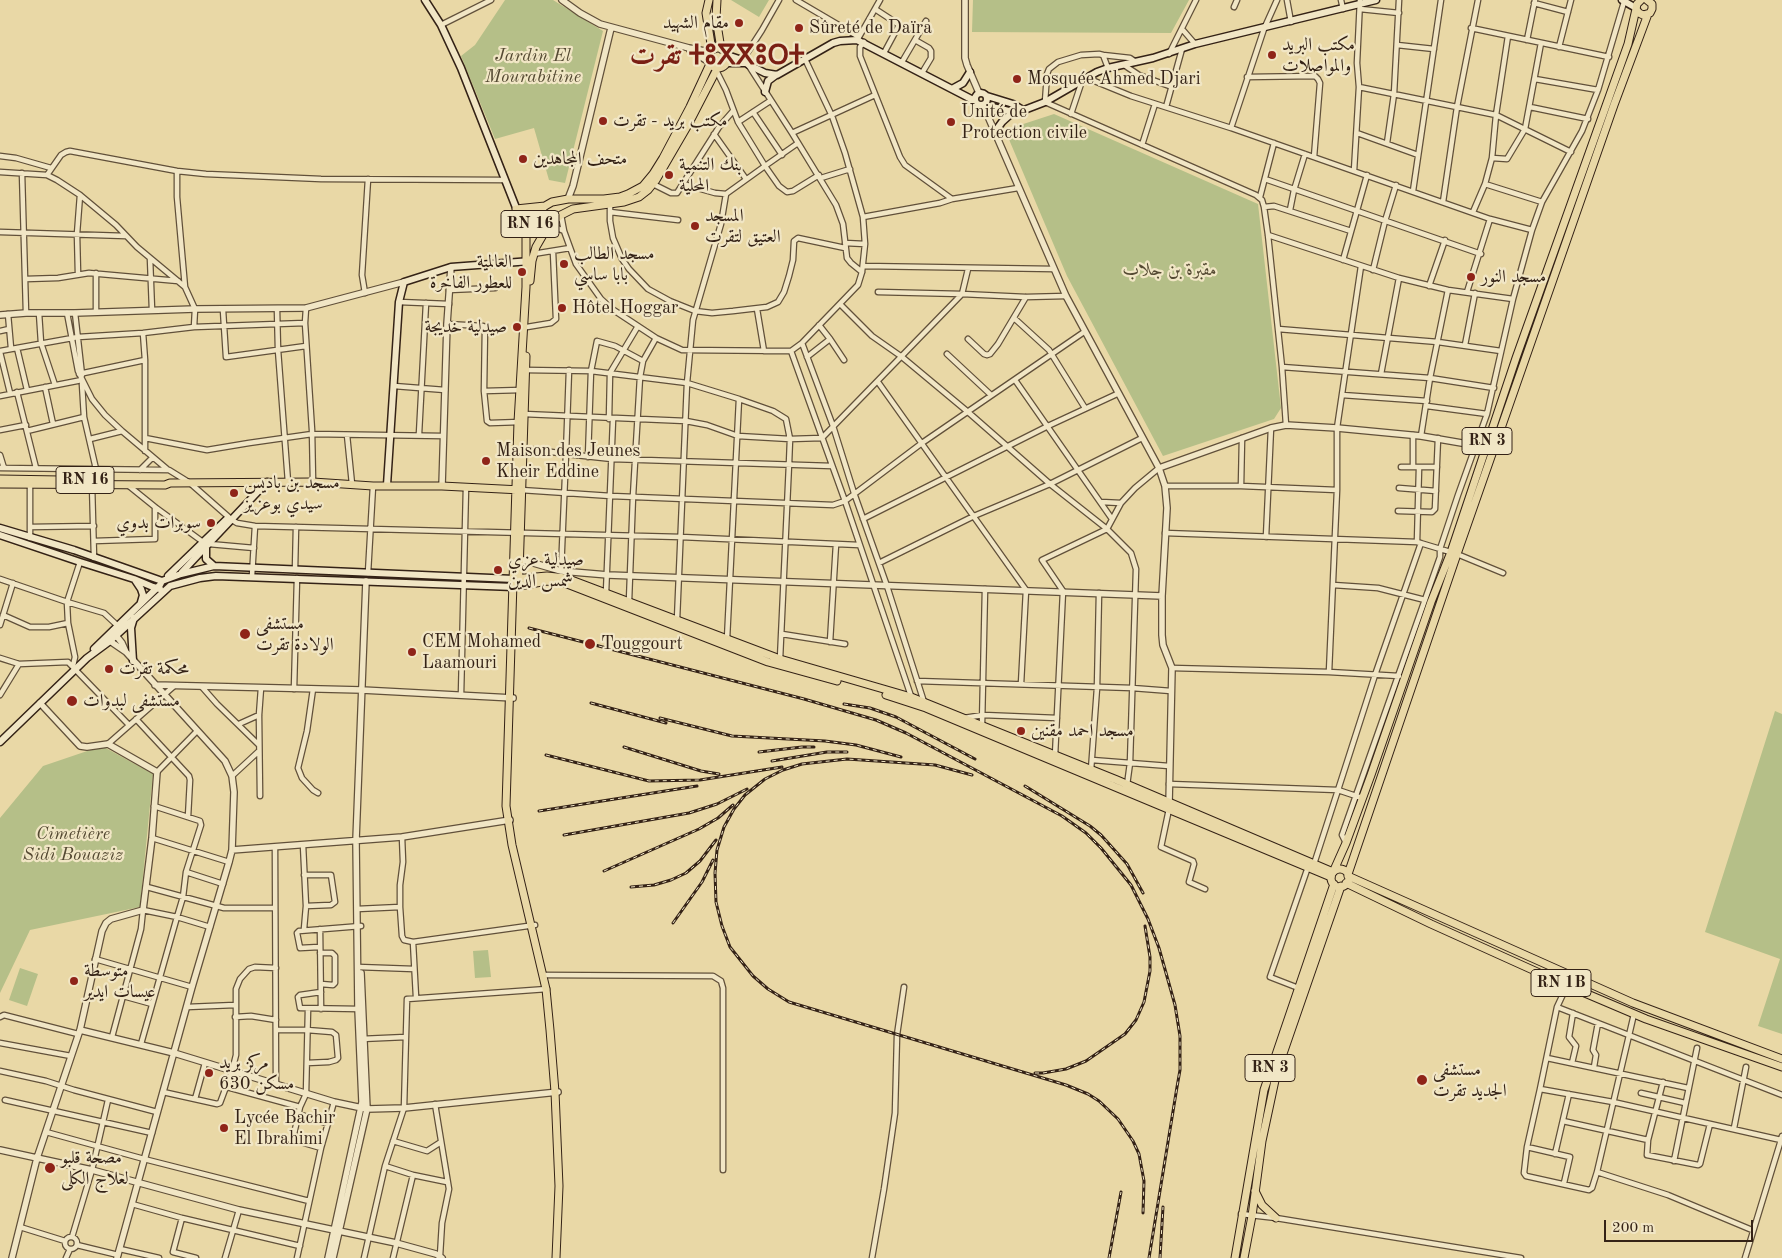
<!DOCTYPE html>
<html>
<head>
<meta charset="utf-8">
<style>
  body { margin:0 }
  #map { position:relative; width:1782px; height:1258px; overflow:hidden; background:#e9d8a6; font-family:"Old Standard TT",serif }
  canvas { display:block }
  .scale { position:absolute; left:1604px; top:1220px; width:149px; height:22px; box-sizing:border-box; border:2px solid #342216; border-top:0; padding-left:6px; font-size:15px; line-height:18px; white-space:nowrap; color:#342216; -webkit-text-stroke:4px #f1e6c5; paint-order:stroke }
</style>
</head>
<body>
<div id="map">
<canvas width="1782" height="1258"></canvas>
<div class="scale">200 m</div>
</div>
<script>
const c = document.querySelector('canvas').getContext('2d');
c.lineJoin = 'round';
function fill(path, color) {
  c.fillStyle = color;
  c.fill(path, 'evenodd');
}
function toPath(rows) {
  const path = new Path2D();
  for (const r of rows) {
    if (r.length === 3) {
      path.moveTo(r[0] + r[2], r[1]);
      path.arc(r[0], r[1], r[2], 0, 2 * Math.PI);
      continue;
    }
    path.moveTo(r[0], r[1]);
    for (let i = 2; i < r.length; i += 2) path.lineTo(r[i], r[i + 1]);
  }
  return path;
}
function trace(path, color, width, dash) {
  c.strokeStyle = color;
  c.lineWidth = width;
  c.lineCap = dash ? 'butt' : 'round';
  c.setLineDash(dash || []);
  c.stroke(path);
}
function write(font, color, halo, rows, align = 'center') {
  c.font = font + ' "Old Standard TT",Amiri,"Noto Sans Tifinagh",serif';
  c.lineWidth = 4.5;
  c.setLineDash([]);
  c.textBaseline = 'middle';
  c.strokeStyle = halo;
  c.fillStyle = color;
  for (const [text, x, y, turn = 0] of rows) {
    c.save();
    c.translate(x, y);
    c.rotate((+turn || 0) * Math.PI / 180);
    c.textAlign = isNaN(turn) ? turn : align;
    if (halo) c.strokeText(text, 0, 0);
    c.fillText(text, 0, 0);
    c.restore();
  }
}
const green = toPath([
  [505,0,553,0,603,31,565,183,549,180,534,128,495,139,461,56,475,45],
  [731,0,769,0,759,17],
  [973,0,1189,0,1171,33,972,32],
  [1054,114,1258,204,1281,408,1274,419,1163,456,1067,276,1005,130],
  [1775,711,1782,714,1782,1034,1758,1026,1780,959,1705,932],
  [102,746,153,774,140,907,30,930,0,993,0,818,43,766],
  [488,950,491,977,475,978,473,951],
  [20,968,38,974,27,1006,9,1000]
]);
const minor = toPath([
  [796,0,859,37,857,40],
  [1287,0,1291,22],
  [1341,0,1343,9],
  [1360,0,1357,63,1359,87,1496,115,1571,152],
  [1534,3,1568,12],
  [1234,7,1237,0],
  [875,9,898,24,898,27,884,53],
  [1360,9,1399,13],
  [441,25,491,0],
  [1471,28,1609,57],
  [1182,29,1195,44],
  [859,37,880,0],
  [915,40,929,48,931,51,931,58,922,73],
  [1527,40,1535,0],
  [864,42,860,47,860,56,900,157,905,165,952,199,1018,188],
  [1397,45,1434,49],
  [1559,47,1571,0],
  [1169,54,1196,0],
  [1103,55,1130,58,1136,62],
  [742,61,762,30,779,0],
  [902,62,926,21],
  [1124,65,1139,75,1172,87],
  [749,66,792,133,836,205,843,224,847,258,851,263,862,272],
  [1108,68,1103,55,1099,54,1081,55,1058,62,1049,69,1047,74,1045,102,1256,195,1262,200,1264,207,1268,235,1282,367,1286,425],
  [1247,77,1315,76,1318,79,1320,83,1314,157],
  [1087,78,1131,96,1231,128,1490,219,1532,230],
  [1535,79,1598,90,1624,2],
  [1166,107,1182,49],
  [1530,107,1588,119],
  [753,112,782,155],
  [1071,114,1082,81],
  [738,122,770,101],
  [1231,128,1264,29,1277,0],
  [792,133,875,95],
  [1357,133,1418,155],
  [714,134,746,179],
  [798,143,765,166,779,186,787,192,793,191,819,175],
  [1387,143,1394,94,1399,0],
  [1142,145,1155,104],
  [0,156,16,158,51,168],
  [1492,158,1507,159,1525,129,1541,43],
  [177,171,177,197,185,287],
  [1354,171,1359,87],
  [0,172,47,175,57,180,80,195,116,225,137,247,185,287,195,309,194,327,143,333,78,337,0,351],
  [22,173,26,313],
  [47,175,61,155,66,152,70,151,177,171,206,174,321,179,505,180],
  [821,178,850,169],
  [1265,179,1481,254],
  [653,184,671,193,677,193,719,127,733,111],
  [683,184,715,193,726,194],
  [1485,184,1542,202],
  [1413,191,1441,0],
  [1260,197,1274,143],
  [1443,202,1457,107,1478,0],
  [610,205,610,221,613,238,622,259,629,269,648,289,670,301,695,311,712,313,733,311,767,307,778,302,784,292,789,276,793,260,794,241,798,238,845,248],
  [1264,207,1274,206,1351,231],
  [1290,210,1294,190,1305,154],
  [610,212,678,220],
  [1473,212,1485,184,1492,158,1496,115,1508,36],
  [561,215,564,231,576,264,601,299,612,309,656,338,682,350,791,351,802,343,858,285,862,272,865,244,863,217,845,153,832,116,805,59],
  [863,217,940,203,952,199],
  [550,225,564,231],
  [0,232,126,236],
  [1268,235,1399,278,1448,290,1513,299],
  [845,243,865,244],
  [533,254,570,248],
  [150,258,152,310],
  [1343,260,1367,175],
  [863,266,1054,269],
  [1373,270,1385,221,1396,185],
  [78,274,77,234,80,195],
  [26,279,58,278,89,273,178,281],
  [1429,286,1445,240],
  [449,290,495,288],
  [878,292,962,294,968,269],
  [1467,292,1490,219],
  [365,293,362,275,368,179],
  [399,302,449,304],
  [840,304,872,336,902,357,968,412,1050,484,1107,529,1131,553,1136,569,1130,763,1127,785],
  [306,308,305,323,312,430,313,482],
  [277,309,278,350,288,482],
  [757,309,764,351],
  [223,310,226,357,306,346],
  [96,312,96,273],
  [39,313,41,343,55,385],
  [67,313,78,371,92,399,105,415,122,431,167,469],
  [75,313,82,375],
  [8,314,11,348],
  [1014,318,1049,350,1085,408],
  [447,324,483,326,485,327,484,391,521,390],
  [194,327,305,323],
  [527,327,551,323,556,319,553,252],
  [1278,329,1438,342,1501,351],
  [0,331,9,329],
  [143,333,145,360,145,451],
  [830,339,844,360],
  [968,339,984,354,987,355,990,354,998,344,1026,297],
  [802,343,833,426,854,493,887,586,924,702],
  [1465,345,1475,293],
  [17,348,27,390],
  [791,351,845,501,912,699],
  [0,352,10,393],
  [947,354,991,395],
  [807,357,830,339,819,325],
  [1282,367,1430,378,1494,388],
  [525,370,591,371,687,383,739,399,773,411,786,419,790,439,789,464,780,659],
  [79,374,145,360],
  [1381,374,1399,278],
  [1015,380,1112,519],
  [878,382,1026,590,1021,684],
  [82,384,84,417,96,469],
  [394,386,445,390],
  [45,387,53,424],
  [484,391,487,421,490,423,520,422],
  [17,392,36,468],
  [1342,395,1427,401],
  [0,396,82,380],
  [1427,406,1487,414],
  [524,414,686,421,707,425,738,436,790,439,822,438,962,294,1026,297,1066,296],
  [609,419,610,373,638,326],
  [0,430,26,425],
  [27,431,84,417],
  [419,434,426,303],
  [347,435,352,484],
  [1413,435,1413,467,1437,467],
  [1421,436,1430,378,1448,290],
  [145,438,207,450,249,443,312,434,443,436],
  [90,439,122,431],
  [523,448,566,454,569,370],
  [0,455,4,468],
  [588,457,591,371,597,341,615,346,643,361],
  [1401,467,1413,467],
  [0,468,169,470,190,483,232,520,237,523,255,526,681,537,859,545],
  [140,470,152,458],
  [30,482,30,538],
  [92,484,94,558],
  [129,486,155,507,203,542,209,544,254,548],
  [1165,486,1241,486,1337,490],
  [1241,486,1242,438],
  [1399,488,1436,491],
  [521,490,611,496,833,505,845,501,922,443,1084,332],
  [1101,502,1121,503],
  [1398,511,1432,512,1435,509,1438,438],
  [863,519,1048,426,1117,394],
  [30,527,94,526],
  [1165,533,1417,542,1457,554,1503,573],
  [1266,537,1271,428],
  [94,541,155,539,155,507],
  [1417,542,1419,468],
  [80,562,67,602,104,613,119,627],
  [879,563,974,516,1050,484,1142,438],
  [295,570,296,527],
  [561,571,566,454,612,459,832,466],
  [368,573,373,486],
  [252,576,255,526],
  [0,579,67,602,68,623,75,657,73,666],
  [1333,585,1378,588,1425,600],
  [606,593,613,419],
  [629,601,633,496,640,377,643,361,656,338],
  [3,615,30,627,49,627,68,623],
  [677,620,687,383,693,320,721,224,726,194,765,166,738,122,726,90,716,70],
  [0,625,13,583],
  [782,634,845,644],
  [727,639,739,399],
  [830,642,836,544],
  [0,658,19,664,68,662,129,725],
  [1172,668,1329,672,1399,676],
  [1329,672,1337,490,1337,428,1361,266],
  [917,681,1132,688,1171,691],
  [202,687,217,704,259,745],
  [294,689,297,578],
  [313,689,307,731,298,768,302,778,313,790,318,793],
  [0,695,19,664],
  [461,695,466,487],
  [964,718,983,715,1057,718],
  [136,719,189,776,190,780,188,817],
  [239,724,259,715],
  [982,725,985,589],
  [108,744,174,686],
  [1055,756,1063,591,1042,560,1107,529,1121,503,1135,488,1159,468],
  [1092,760,1169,766],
  [1091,770,1097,688,1099,593],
  [157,772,197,731],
  [232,776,259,751],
  [1169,784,1338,790,1375,675,1421,543],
  [260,796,259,715,261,688],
  [1169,809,1161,847,1193,861,1194,864,1189,882,1205,889],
  [402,837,403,862,400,885,400,907,402,936,404,940,413,942,535,925],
  [152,838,229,862],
  [1346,843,1342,835,1440,557,1440,549,1458,495,1487,414,1513,299,1532,230,1542,202,1582,131,1598,90],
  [303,845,306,906,304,929],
  [275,848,276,1086],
  [1314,864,1338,790,1362,798],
  [186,872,223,884],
  [304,875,331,875,335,902,331,905,306,906],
  [147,887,224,908,275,908],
  [357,909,400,907],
  [320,929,321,1009],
  [413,942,416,997],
  [319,947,300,948,297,933,299,931,361,926],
  [320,953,332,953,335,956,335,983,333,985,321,984],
  [95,959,192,987],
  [358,967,414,969],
  [543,975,713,976,721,981,723,988,723,1170],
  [1572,975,1557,1007,1540,1089,1613,1102,1781,1140,1782,1136],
  [1301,989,1270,977,1308,867],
  [321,992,300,995,298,997,300,1008,359,1009],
  [123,996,152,1004],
  [187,1007,235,1005],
  [1557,1007,1782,1095],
  [308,1009,306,1094,300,1107,294,1134,297,1141,321,1148],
  [1634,1014,1597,1172,1668,1195,1752,1230],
  [0,1017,4,1015,78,1034],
  [235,1017,251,1016,276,1020],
  [276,1030,307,1030,332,1032,336,1035,338,1058,336,1060,329,1062,307,1063],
  [112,1037,141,929,143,910,177,917,210,927],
  [361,1039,406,1037],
  [0,1043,71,1056],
  [141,1044,177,917,183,897,186,872,201,825,200,821,197,820,154,806],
  [1547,1058,1688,1088],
  [1572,1063,1576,1046,1569,1037,1573,1013],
  [1594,1067,1596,1055,1593,1050,1598,1023],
  [0,1071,46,1081,74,1090,157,1112],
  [1663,1082,1648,1140,1647,1155,1698,1165,1700,1164,1710,1124],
  [227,1087,300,1107],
  [1540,1089,1527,1147,1524,1173,1526,1176,1589,1190,1592,1188,1597,1172],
  [163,1092,217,1104,220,1103,232,1071,236,1055,236,989,240,979,249,969,255,967,276,968],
  [1641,1093,1685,1103],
  [195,1099,205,1063],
  [5,1100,152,1133],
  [435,1104,449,1189,442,1223,440,1256],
  [299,1114,328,1124],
  [1563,1121,1648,1140],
  [1734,1128,1746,1067],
  [46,1132,144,1159,309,1201],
  [393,1141,427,1151,441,1142],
  [1527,1147,1570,1157,1564,1183],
  [1555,1154,1569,1094],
  [1674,1161,1697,1048],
  [385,1166,413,1175,447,1182],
  [132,1204,182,1218,300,1246],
  [1241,1214,1276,1218,1521,1258],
  [182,1218,173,1252,196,1258],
  [20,1227,65,1241],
  [71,1243,6],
  [72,1237,92,1170,108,1100],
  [77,1245,118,1255],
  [120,1249,159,1258],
  [66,1258,70,1249],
  [225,1258,239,1210],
  [297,1258,321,1148,334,1102],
  [364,1258,385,1166,404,1108,407,999,547,989],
  [393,1258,413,1175],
  [872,1258,884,1189,895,1113,897,1035,904,987],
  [1745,1258,1781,1140]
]);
const tertiary = toPath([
  [562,0,580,13,600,24,689,48,710,52],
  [965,0,965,58,967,65,979,93],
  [690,50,709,62],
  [983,105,1066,296,1159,468,1165,486,1167,508,1162,596,1162,635,1163,645,1172,668,1169,804],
  [568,199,573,186,611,28],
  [0,315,26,313,75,313,195,309,306,308,404,282],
  [1159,468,1271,428,1286,425,1337,428,1421,436,1485,447],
  [442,486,447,324,451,267],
  [516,558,561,571,608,575,1162,596],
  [114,633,122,643,126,652],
  [107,639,126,652,225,761,232,776,234,792,232,850,229,862,192,987,117,1258],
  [155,685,362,690,513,698],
  [232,850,402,837,510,820],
  [80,1030,174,1053,334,1102,367,1109,404,1108,558,1092],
  [0,1150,92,1170,239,1210,396,1243,436,1254,442,1258],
  [12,1258,37,1158,80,1030,102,931,106,923,111,919,143,910,152,838,157,772,108,744,87,747,80,746,40,703],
  [328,1258,362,1102,358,1009,356,840,366,581],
  [333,1258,367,1109,361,973]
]);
const secondary = toPath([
  [425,0,441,25,461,68,526,233],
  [1622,0,1636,8],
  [727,55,742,60,749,65,765,73,777,75,833,43,840,41,857,40,975,101],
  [726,63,745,63],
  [952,89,963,83,970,72],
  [765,92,768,81,776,75],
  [981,99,6],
  [987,96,1013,104,1023,110],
  [984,105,1013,112,1019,112,1045,102,1097,72,1108,68,1153,58,1195,44,1376,0],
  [994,133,1002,122,1013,112],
  [387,485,399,302,404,282,451,267,531,261],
  [0,528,74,550,162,581],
  [0,535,80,562,134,579,153,587,160,589],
  [206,548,206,559,214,566],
  [182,572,267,482],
  [168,576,227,519],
  [135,580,141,589,143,595,141,602],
  [94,649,160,585,162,581,181,574,214,566,514,579],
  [133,661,131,628,134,618],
  [0,742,87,658,110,641,170,586,200,578,216,576,514,587]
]);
const primary = toPath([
  [709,0,706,13,712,50],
  [717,0,716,18,721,49],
  [718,58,10],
  [516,209,545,206],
  [530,281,532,261,536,247,547,228,561,215,573,209,624,202,639,197,648,190,656,180,688,125,718,67],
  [0,479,60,480],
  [0,484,165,485,170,483,313,482,373,486,442,486,521,490],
  [519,573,526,356],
  [514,579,547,576,566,578,780,659,911,697,1117,780,1333,872],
  [514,587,547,581,562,582,768,662,837,681],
  [886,695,926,708,1331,877],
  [1348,876,1633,1003,1782,1059],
  [1346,883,1431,924,1566,985,1646,1019,1782,1067],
  [556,1258,559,1186,555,1092,550,1030,546,989,512,845,506,806,518,422,526,287,526,233,536,215,545,206,552,202,568,199,604,199,620,197,628,194,643,186,653,174,663,158,690,107,710,64]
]);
const trunk = toPath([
  [1641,0,1637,4,1636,9,1639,13,1643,15,1650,13,1652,9,1652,4,1647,0],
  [1340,878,9],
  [1334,870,1346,843,1371,775,1431,602,1451,552,1516,358,1628,44,1636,9],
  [1348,874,1457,554,1614,105,1648,14],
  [1255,1191,1262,1205,1276,1218],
  [1235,1258,1264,1090,1334,884],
  [1244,1258,1252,1216,1262,1141,1277,1071,1341,886]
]);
const rail = toPath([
  [529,628,804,699,876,720,906,733,1062,816,1086,833,1101,848,1131,885,1148,919,1159,948,1175,1005,1180,1036,1180,1070,1177,1087,1149,1258],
  [591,703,666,723],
  [844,704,870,708,896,717,975,759],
  [660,718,732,736,825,741,856,745,901,757],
  [624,747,701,771,719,774],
  [759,752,802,747,814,747],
  [546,755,649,781,700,780,782,767],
  [772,761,827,752,847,752],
  [972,775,935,765,847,759,802,764,783,770,765,779,745,795,734,809,724,827,717,850,715,873,716,902,722,926,730,947,753,976,768,989,789,1002,1066,1085,1088,1094,1099,1101,1118,1119,1133,1141,1139,1154,1144,1181,1143,1213],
  [1025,786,1090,826,1101,835,1127,864,1143,893],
  [539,811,697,786],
  [564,835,689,813,717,804,747,789],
  [604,871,699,829,718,818,733,805],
  [631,887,654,885,671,880,686,873,700,861,716,840],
  [673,923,702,882,713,860],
  [1035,1073,1043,1073,1066,1069,1086,1061,1125,1034,1136,1020,1144,1002,1150,971,1150,957,1145,926],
  [1109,1258,1121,1192],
  [1160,1258,1163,1207]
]);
const markers = [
  [739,23,5,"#8f2418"],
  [799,28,5,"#8f2418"],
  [1272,55,5,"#8f2418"],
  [1017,79,5,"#8f2418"],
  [603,121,5,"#8f2418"],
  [951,122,5,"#8f2418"],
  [523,159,5,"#8f2418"],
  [669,175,5,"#8f2418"],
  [695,226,5,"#8f2418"],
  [564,264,5,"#8f2418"],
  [522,272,5,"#8f2418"],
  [1471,277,5,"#8f2418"],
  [562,308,5,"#8f2418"],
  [517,327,5,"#8f2418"],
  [486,461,5,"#8f2418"],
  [234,493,5,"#8f2418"],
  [211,523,5,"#8f2418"],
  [498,570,5,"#8f2418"],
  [245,634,6,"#8f2418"],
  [590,644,6,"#8f2418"],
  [412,652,5,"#8f2418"],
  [109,669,5,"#8f2418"],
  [72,701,6,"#8f2418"],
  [1021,731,5,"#8f2418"],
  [74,981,5,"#8f2418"],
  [209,1073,5,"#8f2418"],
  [1422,1080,6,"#8f2418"],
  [224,1128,5,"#8f2418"],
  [50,1168,6,"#8f2418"]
];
const shields = [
  [530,224,58],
  [1487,441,50],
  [85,480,58],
  [1561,983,60],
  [1270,1068,50]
];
const shieldNames = [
  ["RN 16",530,224],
  ["RN 3",1487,441],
  ["RN 16",85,480],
  ["RN 1B",1561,983],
  ["RN 3",1270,1068]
];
const poiNames = [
  ["مقام الشهيد",729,23,"right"],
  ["Sûreté de Daïra",809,28],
  ["مكتب البريد",1282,45],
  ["والمواصلات",1282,66],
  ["Mosquée Ahmed Djari",1027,79],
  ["Unité de",961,112],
  ["Protection civile",961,133],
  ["مكتب بريد - تقرت",613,121],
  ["متحف المجاهدين",533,159],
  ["بنك التنمية",679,165],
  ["المحلية",679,186],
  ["المسجد",705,216],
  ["العتيق لتقرت",705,237],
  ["مسجد الطالب",574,254],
  ["بابا ساسي",574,275],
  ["العالمية",512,262,"right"],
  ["للعطور الفاخرة",512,283,"right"],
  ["مسجد النور",1481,277],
  ["Hôtel Hoggar",572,308],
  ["صيدلية خديجة",507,327,"right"],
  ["Maison des Jeunes",496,451],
  ["Kheir Eddine",496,472],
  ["مسجد بن باديس",244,483],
  ["سيدي بوعزيز",244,504],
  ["سوبرات بدوي",201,523,"right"],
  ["صيدلية عزي",508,560],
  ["شمس الدين",508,581],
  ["مستشفى",256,624],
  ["الولادة تقرت",256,645],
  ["CEM Mohamed",422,642],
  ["Laamouri",422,663],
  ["Touggourt",601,644],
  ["محكمة تقرت",119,669],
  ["مستشفى لبدوات",83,701],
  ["مسجد احمد مقنين",1031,731],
  ["متوسطة",84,971],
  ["عيسات ايدير",84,992],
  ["مركز بريد",219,1063],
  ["630 مسكن",219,1084],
  ["مستشفى",1433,1070],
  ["الجديد تقرت",1433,1091],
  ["Lycée Bachir",234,1118],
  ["El Ibrahimi",234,1139],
  ["مصحة قلبو",61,1158],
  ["لعلاج الكلى",61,1179]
];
const parkNames = [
  ["Jardin El",533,56],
  ["Mourabitine",533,77],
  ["مقبرة بن جلاب",1170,270],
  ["Cimetière",73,834],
  ["Sidi Bouaziz",73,855]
];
const townNames = [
  ["تقرت ⵜⵓⴳⴳⵓⵔⵜ",717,57]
];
fill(green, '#b5bf88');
trace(minor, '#61503a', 7);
trace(tertiary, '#61503a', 8);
trace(secondary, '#342216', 9);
trace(primary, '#342216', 9);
trace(trunk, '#342216', 9);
trace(minor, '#f1e6c5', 4.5);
trace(tertiary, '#f1e6c5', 5.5);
trace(secondary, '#f1e6c5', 6);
trace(primary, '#e9d8a6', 7);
trace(trunk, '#e9d8a6', 7);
trace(rail, '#342216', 3);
trace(rail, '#f1e6c5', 1, [4]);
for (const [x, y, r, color] of markers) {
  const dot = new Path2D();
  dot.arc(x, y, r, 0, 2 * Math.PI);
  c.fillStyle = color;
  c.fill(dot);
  trace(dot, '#f1e6c5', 2);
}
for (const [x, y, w] of shields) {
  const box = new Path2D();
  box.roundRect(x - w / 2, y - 13.5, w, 27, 4);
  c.fillStyle = '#f1e6c5';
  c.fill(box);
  trace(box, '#342216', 1);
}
write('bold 16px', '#342216', null, shieldNames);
write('18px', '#342216', '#f1e6c5', poiNames, 'left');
write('italic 18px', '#544932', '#f1e6c5', parkNames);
write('bold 28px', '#7a1f14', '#f1e6c5', townNames);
</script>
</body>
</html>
